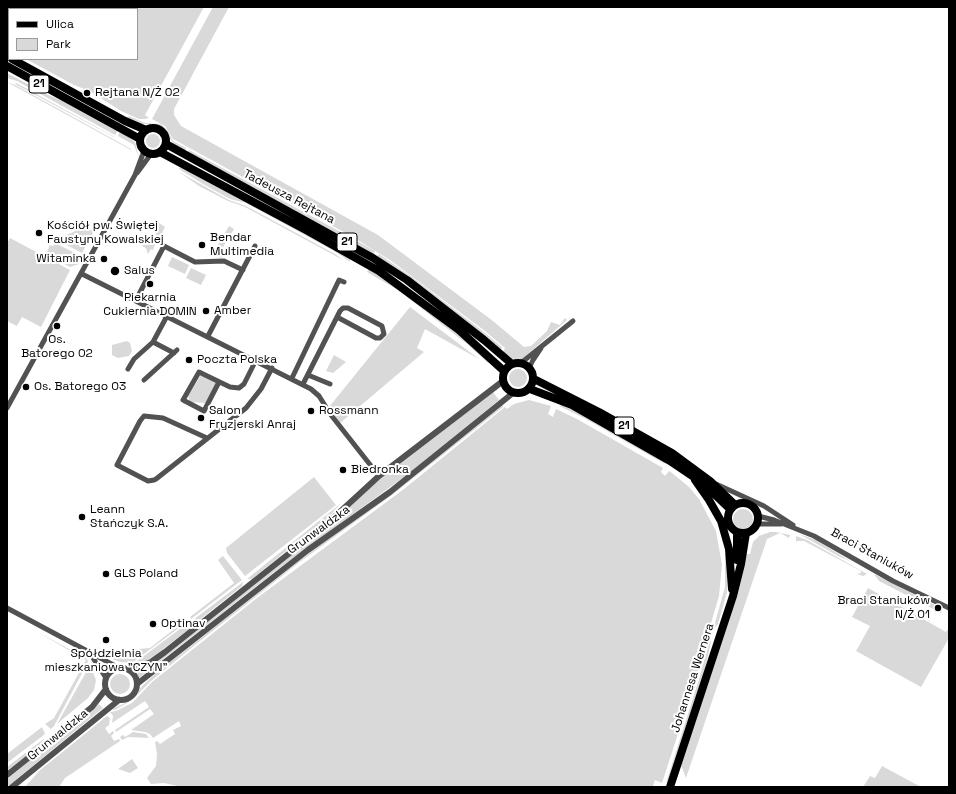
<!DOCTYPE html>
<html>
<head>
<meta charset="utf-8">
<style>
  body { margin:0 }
  #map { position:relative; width:956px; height:794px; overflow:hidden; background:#fff; font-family:"Space Grotesk",sans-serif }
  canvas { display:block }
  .frame { position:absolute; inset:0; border:8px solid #000; pointer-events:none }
  .legend { position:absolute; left:8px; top:8px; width:130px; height:52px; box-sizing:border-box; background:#fff; border:1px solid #999; margin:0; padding:5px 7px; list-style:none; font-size:12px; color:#000 }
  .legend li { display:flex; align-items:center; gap:8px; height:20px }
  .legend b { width:20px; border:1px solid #999 }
</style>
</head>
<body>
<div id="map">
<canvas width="956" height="794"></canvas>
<div class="frame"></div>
<ul class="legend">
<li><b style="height:5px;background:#000"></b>Ulica</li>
<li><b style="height:11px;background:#d9d9d9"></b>Park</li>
</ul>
</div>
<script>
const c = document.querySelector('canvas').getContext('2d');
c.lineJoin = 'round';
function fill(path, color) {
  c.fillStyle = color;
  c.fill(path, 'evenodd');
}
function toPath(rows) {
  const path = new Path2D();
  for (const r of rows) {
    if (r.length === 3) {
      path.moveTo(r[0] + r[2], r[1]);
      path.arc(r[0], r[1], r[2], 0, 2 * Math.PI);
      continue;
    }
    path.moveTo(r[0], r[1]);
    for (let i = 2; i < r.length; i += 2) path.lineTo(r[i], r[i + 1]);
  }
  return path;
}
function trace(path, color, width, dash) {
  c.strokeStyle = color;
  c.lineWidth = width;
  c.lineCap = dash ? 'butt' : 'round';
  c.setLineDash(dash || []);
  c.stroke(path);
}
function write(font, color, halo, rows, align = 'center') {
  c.font = font + ' "Space Grotesk",sans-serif';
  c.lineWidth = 4;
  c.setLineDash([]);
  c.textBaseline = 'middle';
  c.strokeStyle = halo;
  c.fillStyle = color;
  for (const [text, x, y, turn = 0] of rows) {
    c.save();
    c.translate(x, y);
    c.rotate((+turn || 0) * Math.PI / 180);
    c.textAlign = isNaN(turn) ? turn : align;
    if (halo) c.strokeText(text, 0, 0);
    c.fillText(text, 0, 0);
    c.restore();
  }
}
const green = toPath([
  [7,7,204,7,145,115,149,118,145,119,139,119,121,111,90,91,74,85,26,59,137,59,137,9,9,9,9,50,7,48],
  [213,7,229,7,174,109,174,115,181,126,378,235,493,321,524,347,531,346,547,331,551,322,560,325,565,318,567,320,522,359,513,359,503,352,505,348,485,331,390,260,351,236,173,139,165,126,152,119],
  [7,73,48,95,71,104,118,130,115,135,17,81,7,78],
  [7,82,15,85,131,149,133,156,131,150],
  [16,83,113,136,114,137,15,84],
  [129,116,145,123,161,124,168,131,173,141,186,148,185,151,174,145,166,131,161,126,154,124,142,124,127,118],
  [120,131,135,142,139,158,134,145,118,136],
  [153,141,7],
  [189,150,350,237,375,251,374,254,188,153],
  [181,166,350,258,350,262,336,252,246,203,230,199,203,184,179,169],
  [179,172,229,200,246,206,335,254,345,261,245,207,228,201,199,186],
  [159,223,165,227,161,235,158,237,153,250,151,249,148,254,146,248,142,246,144,243,147,244,149,242,153,242,156,235,155,231,151,229,152,226,156,229],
  [229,226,234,229,223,247,226,249,221,258,213,254],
  [82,228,94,231,82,253,59,241,60,238],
  [10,238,70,270,41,327,22,317,17,326,7,321,7,243],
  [55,243,81,256,79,264,70,267,46,254,50,245,53,246],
  [379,254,412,277,480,329,502,347,501,350,377,256],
  [172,257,189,265,185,274,168,266],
  [191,268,206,275,201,285,186,278],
  [369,268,471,344,491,361,488,363,467,344,398,290,367,272],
  [410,307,479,359,425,329,417,348,424,352,340,423,329,407],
  [127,341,130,343,132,351,129,356,118,358,112,355,112,345],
  [334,355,346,362,333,373,326,371],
  [518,378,9],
  [201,375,216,382,216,386,205,403,190,402,188,396],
  [493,392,499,400,408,474,282,566,139,678,136,670,150,665,377,482],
  [529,400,551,406,548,414,553,417,556,409,577,419,663,468,661,472,665,476,669,471,672,473,689,487,699,499,716,531,722,565,719,596,709,630,706,629,704,634,707,636,697,675,662,783,655,780,653,786,656,787,182,787,164,783,151,784,147,778,156,766,157,754,155,742,157,741,160,744,175,734,173,730,181,726,179,721,153,738,150,734,145,732,131,730,154,714,150,709,116,732,115,730,149,707,145,701,112,723,113,716,110,712,116,711,132,703,152,682,257,598,404,489,505,407,507,409,514,404],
  [503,405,503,407,392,495,297,564,195,645,151,681,132,700,115,710,112,709,132,700,142,686,154,675,300,560,402,486],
  [561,405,572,409,664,461,665,464,584,418,559,406],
  [314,477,336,505,245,576,227,553,226,548],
  [340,504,329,517,280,556,252,579,247,579],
  [743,519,10],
  [776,532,790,535,789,538,780,533,767,539,686,778,681,765,745,554,750,554,753,542,759,536,770,532],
  [799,534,816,540,850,561,840,557],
  [796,536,807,540,867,574,863,576,857,574,861,573,861,571,804,541,796,541],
  [725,554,728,554,727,592,718,624,713,630,725,587],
  [223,556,242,580,191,619,190,617,234,583,218,560],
  [874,574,933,604,942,611,941,613,879,581],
  [243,582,242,586,198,621,193,620],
  [868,588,946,632,949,627,949,638,921,687,856,651,870,626,852,617],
  [187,619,188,621,132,663,120,662,107,657,109,653,115,651,150,648],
  [188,623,189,629,154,656,146,661,133,664],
  [34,630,80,655,87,659,88,662,54,726,51,729,45,724,54,718,86,660],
  [710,638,711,642,704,674,670,778,666,783,700,676],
  [90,665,96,680,94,690,88,698,57,724],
  [120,684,10],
  [99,704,103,708,7,787,7,779],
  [107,716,110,718,109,725,105,728,109,734,113,731,114,733,111,736,114,741,119,739,120,741,65,778,59,787,25,787,39,771],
  [42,727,45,734,7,763,7,754],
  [133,732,146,734,149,738,128,737,122,740,120,737,123,735,125,737],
  [45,738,40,745,7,771,7,767],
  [132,759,138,768,130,773,118,769],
  [882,766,921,787,863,787,870,776,875,778]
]);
const minor = toPath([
  [137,173,151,154],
  [82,274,311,389,319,396,331,415,379,476],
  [136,300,164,246,195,262,224,261,243,270],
  [208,336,255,246],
  [153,342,174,353],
  [521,363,573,321],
  [529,368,533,360,541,348],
  [128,369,134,359,153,342,167,316],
  [308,375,330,384],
  [292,378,339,280,344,282],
  [144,380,177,350],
  [219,382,204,411,183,400,199,372,230,387,239,388,244,384,256,360],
  [303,384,340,311,343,308,348,308,382,326,384,334,380,338,376,338,337,317],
  [7,408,135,175,144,151],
  [207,438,163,418,144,416,140,421,117,465,148,481,154,480,156,479,246,408,261,389,272,368],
  [716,484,764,506,793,525],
  [758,516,774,520,814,536,893,581,949,608],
  [757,524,781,524],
  [7,608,119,668],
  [91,655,106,678]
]);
const tertiary = toPath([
  [121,684,16],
  [129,670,151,662,165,652,330,521,379,476,503,381],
  [137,684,308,550,390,492,513,393],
  [7,775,92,707,106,689],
  [12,787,119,700]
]);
const primary = toPath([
  [12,59,125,121,146,130],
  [7,66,140,139],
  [153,141,13],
  [166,144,373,258,407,280,484,340,512,364],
  [160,152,306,230,379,271,459,330,504,371],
  [518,378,15],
  [534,379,599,412,672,453,710,481,735,505],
  [530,389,572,405,670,461,704,484,730,509],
  [695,480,709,500,721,521,729,549,732,589],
  [743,518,15],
  [737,533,737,560],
  [670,787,733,596,741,564,746,533]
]);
const markers = [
  [87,93,4,"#000"],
  [39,233,4,"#000"],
  [202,245,4,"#000"],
  [104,259,4,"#000"],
  [115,271,5,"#000"],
  [150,284,4,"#000"],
  [206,311,4,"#000"],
  [57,326,4,"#000"],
  [189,360,4,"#000"],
  [26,387,4,"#000"],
  [311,411,4,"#000"],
  [201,418,4,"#000"],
  [343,470,4,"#000"],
  [82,517,4,"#000"],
  [106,574,4,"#000"],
  [938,608,4,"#000"],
  [153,624,4,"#000"],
  [106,640,4,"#000"]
];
const shields = [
  [39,84,20],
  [347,242,20],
  [624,426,20]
];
const shieldNames = [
  ["21",39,84],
  ["21",347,242],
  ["21",624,426]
];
const poiNames = [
  ["Rejtana N/Ż 02",95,93],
  ["Kościół pw. Świętej",47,226],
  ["Faustyny Kowalskiej",47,240],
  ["Bendar",210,238],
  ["Multimedia",210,252],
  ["Witaminka",96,259,"right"],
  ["Salus",124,271],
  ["Piekarnia",150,298,"center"],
  ["Cukiernia DOMIN",150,312,"center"],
  ["Amber",214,311],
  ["Os.",57,340,"center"],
  ["Batorego 02",57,354,"center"],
  ["Poczta Polska",197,360],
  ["Os. Batorego 03",34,387],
  ["Salon",209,411],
  ["Fryzjerski Anraj",209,425],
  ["Rossmann",319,411],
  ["Biedronka",351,470],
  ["Leann",90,510],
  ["Stańczyk S.A.",90,524],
  ["GLS Poland",114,574],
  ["Braci Staniuków",930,601,"right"],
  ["N/Ż 01",930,615,"right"],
  ["Optinav",161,624],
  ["Spółdzielnia",106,654,"center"],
  ["mieszkaniowa \"CZYN\"",106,668,"center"]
];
const streetNames = [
  ["Tadeusza Rejtana",289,197,28],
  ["Grunwaldzka",319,530,-36],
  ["Braci Staniuków",872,554,29],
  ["Johannesa Wernera",693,678,-72],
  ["Grunwaldzka",58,735,-39]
];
fill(green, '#d9d9d9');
trace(minor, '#525252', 5);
trace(tertiary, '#525252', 6);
trace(primary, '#000', 8);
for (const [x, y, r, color] of markers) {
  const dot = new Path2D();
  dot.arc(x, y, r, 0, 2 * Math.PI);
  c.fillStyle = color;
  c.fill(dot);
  trace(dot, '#fff', 1.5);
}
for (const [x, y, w] of shields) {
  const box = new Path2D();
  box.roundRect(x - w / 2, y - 9, w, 18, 3);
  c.fillStyle = '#fff';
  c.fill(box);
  trace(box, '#000', 1);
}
write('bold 11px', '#000', null, shieldNames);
write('12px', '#000', '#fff', poiNames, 'left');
write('12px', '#000', '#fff', streetNames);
</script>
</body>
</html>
